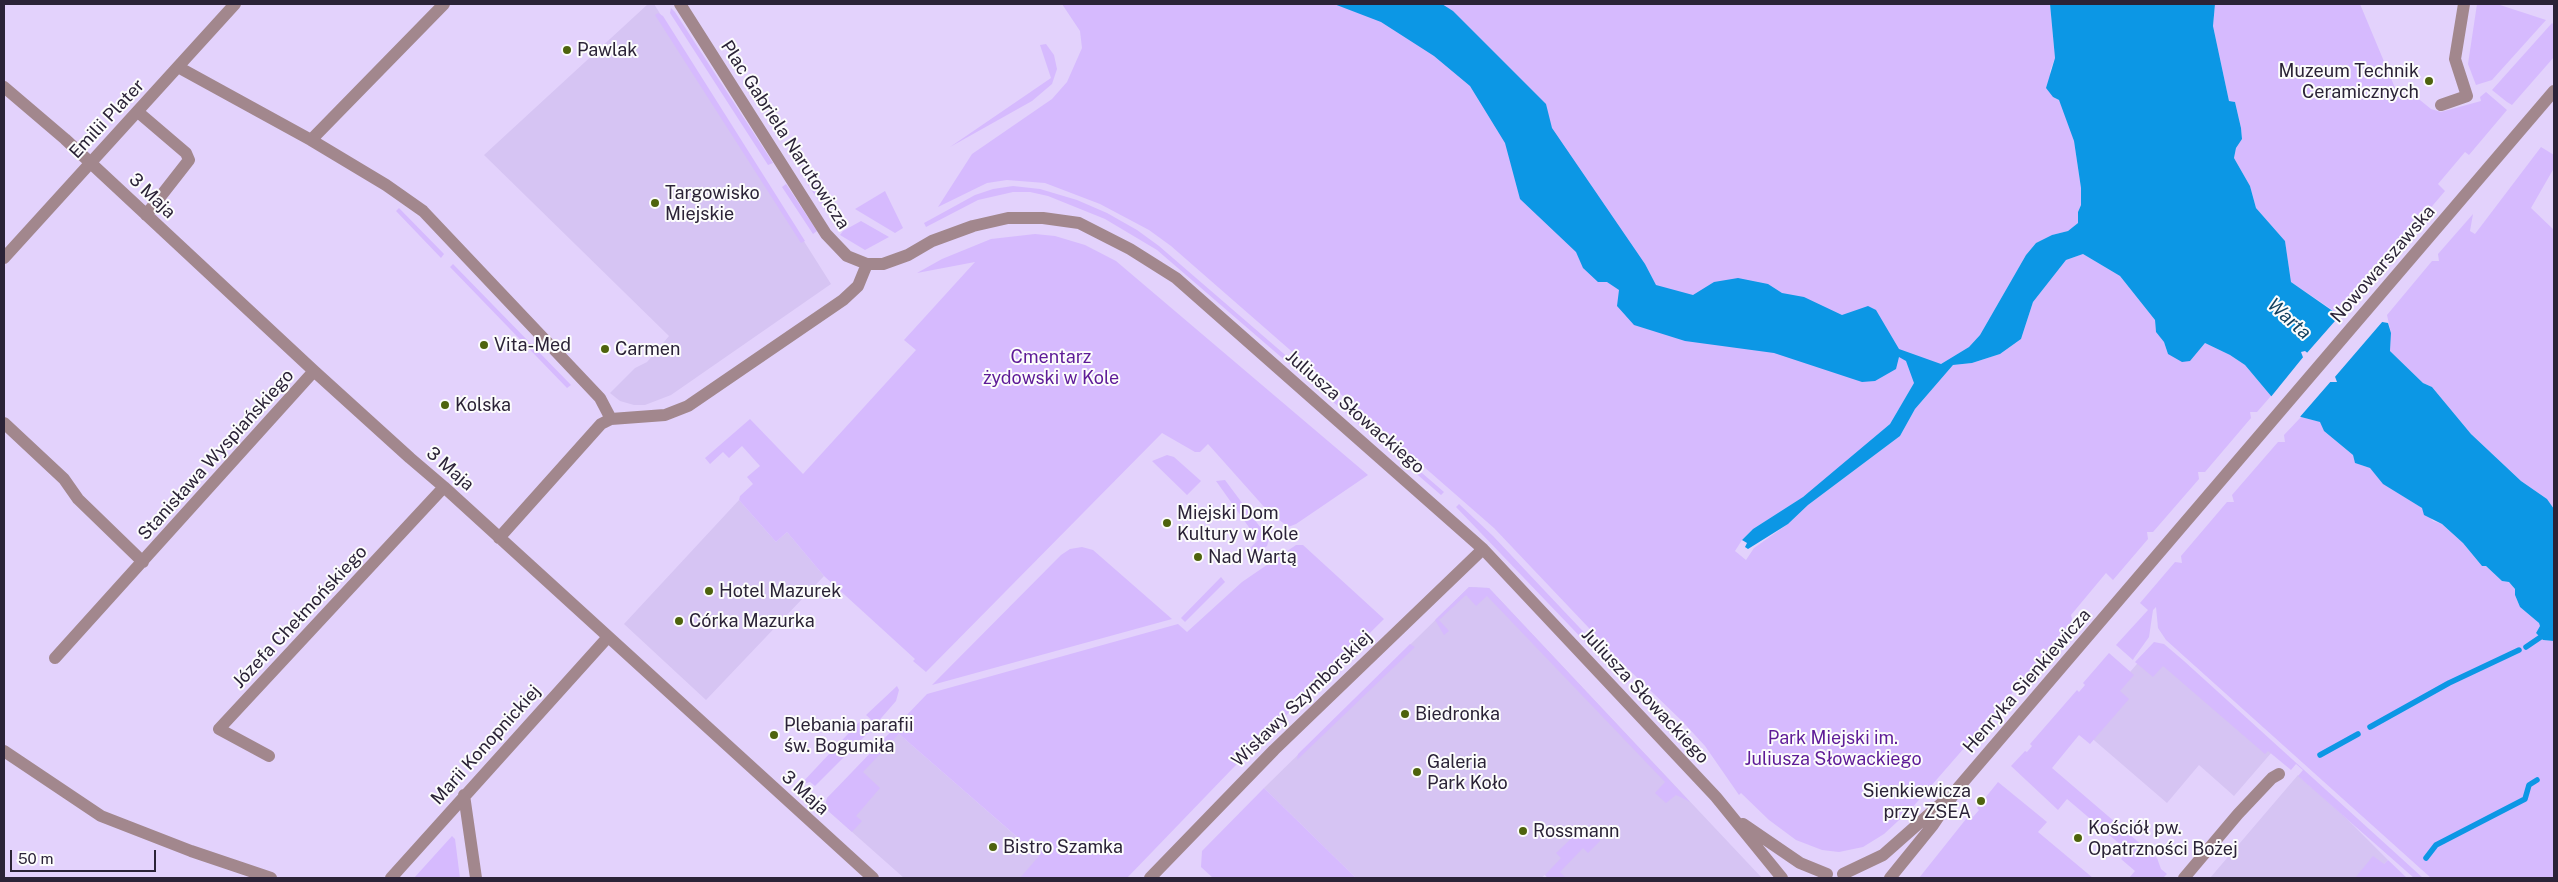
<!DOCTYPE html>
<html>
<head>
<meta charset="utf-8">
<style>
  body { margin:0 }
  #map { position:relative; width:2558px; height:882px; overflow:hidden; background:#e3d2fc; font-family:"Public Sans",sans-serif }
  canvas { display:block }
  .frame { position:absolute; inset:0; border:5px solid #2b2337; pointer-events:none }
  .scale { position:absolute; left:10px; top:850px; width:146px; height:22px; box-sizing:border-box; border:2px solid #2b2337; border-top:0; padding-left:6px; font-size:15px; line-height:18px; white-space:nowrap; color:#2b2337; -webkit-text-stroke:4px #fcfcfc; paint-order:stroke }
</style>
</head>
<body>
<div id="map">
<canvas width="2558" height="882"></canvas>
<div class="frame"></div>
<div class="scale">50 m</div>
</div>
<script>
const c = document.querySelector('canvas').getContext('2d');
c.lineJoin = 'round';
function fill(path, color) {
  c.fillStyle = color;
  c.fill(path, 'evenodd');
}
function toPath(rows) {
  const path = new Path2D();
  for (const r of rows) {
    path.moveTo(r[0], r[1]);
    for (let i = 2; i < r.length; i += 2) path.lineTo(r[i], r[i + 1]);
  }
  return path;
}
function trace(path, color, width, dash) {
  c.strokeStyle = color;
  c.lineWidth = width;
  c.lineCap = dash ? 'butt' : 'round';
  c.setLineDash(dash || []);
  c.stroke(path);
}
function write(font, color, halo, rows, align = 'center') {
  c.font = font + ' "Public Sans",sans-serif';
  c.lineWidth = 4;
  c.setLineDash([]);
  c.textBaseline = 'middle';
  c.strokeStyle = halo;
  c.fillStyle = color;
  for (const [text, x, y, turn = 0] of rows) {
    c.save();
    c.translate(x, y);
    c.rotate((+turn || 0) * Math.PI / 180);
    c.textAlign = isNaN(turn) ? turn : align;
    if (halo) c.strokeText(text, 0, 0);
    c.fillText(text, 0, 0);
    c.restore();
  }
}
const built = toPath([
  [648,4,654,4,831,284,671,395,645,405,634,405,620,401,610,393,635,368,647,362,669,336,484,155],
  [739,500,776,542,787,532,824,576,706,700,624,624],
  [1469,587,1489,588,1762,878,1548,878,1545,875,1541,878,1356,878,1264,788],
  [2154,644,2272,752,2234,796,2199,765,2167,803,2066,716,2115,659,2130,672],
  [899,734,1064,878,904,878,825,808,825,805,827,798],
  [2298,775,2344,816,2388,860,2371,878,2210,878]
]);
const green = toPath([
  [1062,4,2050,4,2055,58,2050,71,2053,97,2059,100,2066,113,2074,141,2081,188,2081,205,2078,212,2078,223,2068,231,2052,235,2036,243,2026,255,1980,335,1969,347,1941,364,1925,370,1913,385,1890,424,1837,470,1803,497,1753,529,1742,540,1735,551,1746,560,1754,548,1788,524,1808,505,1900,436,1915,409,1953,365,1972,363,2000,354,2021,339,2033,302,2066,260,2083,254,2120,276,2155,320,2156,332,2164,342,2168,354,2198,351,2205,343,2230,355,2245,365,2271,396,2257,412,2250,412,2251,418,2205,472,2198,472,2199,479,2153,532,2147,532,2148,539,2113,580,2106,573,2071,615,2073,623,1911,809,1884,834,1863,847,1839,852,1822,850,1796,840,1769,820,1741,793,1739,795,1705,746,1683,722,1625,666,1494,528,1171,246,1149,230,1100,204,1045,183,1007,180,987,183,938,207,972,154,1052,99,1067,82,1082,48,1080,31],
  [2215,4,2360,4,2398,95,2410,92,2431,109,2441,112,2481,101,2480,97,2486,92,2507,110,2469,155,2465,152,2438,184,2445,191,2411,231,2404,231,2405,238,2359,291,2352,291,2353,298,2340,315,2291,282,2285,241,2256,208,2250,186,2234,158,2236,148,2242,139,2241,128,2235,102,2229,101,2213,26],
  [2477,4,2497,4,2546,20,2492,80,2476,85,2468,64],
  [671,8,675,12,773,163,768,165,670,13],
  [658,13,663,16,805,241,801,243,655,15],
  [2552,23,2554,25,2554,57,2512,105,2507,102,2492,90],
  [1046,44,1054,55,1057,69,1052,84,1032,101,950,147,1051,78,1040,45],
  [2541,147,2554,155,2554,168,2531,208,2554,230,2554,509,2547,499,2521,481,2471,434,2432,387,2423,383,2390,351,2391,333,2387,315,2432,261,2439,261,2438,254,2473,214,2470,231,2475,234],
  [815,180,840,218,833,222,808,185],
  [786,184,817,231,813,234,782,187],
  [1013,186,1040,189,1077,200,1107,213,1137,230,1159,246,1444,492,1441,495,1157,250,1105,219,1048,196,1030,192,1013,192,978,200,926,227,924,223,975,195,993,189],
  [885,191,903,228,895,233,855,209],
  [399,208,444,254,441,258,396,211],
  [861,221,889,237,865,250,840,235,843,231],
  [1035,234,1055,236,1085,245,1116,261,1368,475,1296,524,1288,527,1266,509,1208,444,1200,452,1195,452,1162,433,926,672,913,661,915,659,824,576,787,532,776,542,739,500,740,496,753,484,747,477,760,466,742,446,729,458,723,452,710,464,705,458,750,419,803,474,916,350,904,340,975,262,917,273,942,259,991,239],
  [453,264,571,385,567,388,450,267],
  [2301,417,2321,422,2324,431,2353,455,2355,463,2370,468,2384,484,2422,508,2433,521,2442,524,2463,543,2482,566,2486,566,2502,581,2509,582,2515,589,2515,595,2520,607,2539,623,2540,626,2536,633,2543,640,2554,641,2554,878,2431,878,2166,640,2158,628,2156,607,2153,610,2149,637,2134,658,2133,660,2116,645,2148,610,2140,603,2175,562,2182,563,2181,556,2227,502,2234,502,2232,495,2278,442,2285,442,2284,435],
  [1167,455,1174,457,1201,481,1187,495,1152,461],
  [1225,480,1269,539,1267,546,1251,557,1246,552,1258,540,1216,481],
  [1459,504,1493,536,1630,681,1626,684,1614,672,1456,507],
  [1296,545,1303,545,1384,619,1233,768,1127,878,1020,878,1039,856,899,734,863,772,880,788,856,816,862,821,852,832,825,808,827,798,927,694,1178,624,1187,632,1242,582],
  [1082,547,1093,550,1172,619,932,685,1061,555,1070,549],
  [1221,577,1225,582,1185,622,1181,618],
  [1469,587,1489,588,1690,802,1676,795,1666,803,1655,793,1665,782,1487,596,1476,606,1466,595,1439,620,1449,631,1444,635,1435,620],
  [2154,642,2164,644,2184,661,2423,878,2414,878,2298,776,2303,770,2296,764,2291,770,2268,751,2265,754,2163,666,2153,677,2135,662],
  [1410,644,1415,647,1297,760,1298,754],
  [2109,653,2134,675,2120,691,2129,699,2090,744,2079,735,2052,768,2157,858,2161,869,2167,874,2163,878,2129,878,2135,871,2121,859,2128,851,2067,799,2058,810,2011,766,2025,751,2027,752,2032,746,2030,744,2077,690,2079,692,2085,685,2083,683],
  [897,686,899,690,896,701,876,724,866,715],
  [862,719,872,729,815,786,810,782,800,785],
  [1998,782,2047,822,2038,832,2093,878,1919,878,1970,814,1973,817,1979,810,1977,808],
  [1264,788,1356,878,1213,878,1201,867,1202,851],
  [1594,827,1601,833,1600,841,1588,853,1583,848,1560,872,1566,878,1548,878,1545,875,1561,858,1556,853,1576,834,1581,839],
  [452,836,455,839,460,878,414,878],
  [2373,856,2384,864,2388,860,2407,878,2355,878]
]);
const water = toPath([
  [1334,4,1442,4,1453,11,1546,104,1552,128,1645,264,1656,285,1693,295,1714,282,1738,278,1768,284,1782,293,1804,297,1842,315,1868,306,1876,310,1899,349,1941,364,1969,347,1980,335,2026,255,2036,243,2052,235,2068,231,2078,223,2078,212,2081,205,2081,188,2074,141,2059,100,2053,97,2046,88,2055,58,2050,4,2215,4,2213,26,2229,101,2235,102,2241,128,2242,139,2236,148,2234,158,2250,186,2256,208,2285,241,2291,282,2337,314,2388,323,2391,333,2390,351,2423,383,2432,387,2471,434,2521,481,2547,499,2554,509,2554,641,2543,640,2536,633,2540,626,2539,623,2520,607,2515,595,2515,589,2509,582,2502,581,2486,566,2482,566,2463,543,2442,524,2424,515,2422,508,2383,484,2370,468,2355,463,2353,455,2324,431,2320,422,2301,417,2271,396,2245,365,2230,355,2205,343,2190,361,2182,362,2168,354,2164,342,2156,332,2155,320,2120,276,2083,254,2066,260,2033,302,2021,339,2000,354,1972,363,1953,365,1915,409,1900,436,1808,505,1788,524,1748,549,1745,547,1747,543,1742,540,1753,529,1803,497,1890,424,1914,383,1906,361,1899,357,1896,369,1875,381,1862,382,1774,353,1685,341,1634,325,1617,306,1619,290,1607,282,1598,282,1583,268,1576,252,1520,199,1505,143,1470,86,1434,56,1381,22],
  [2305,351,2334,374,2337,382,2330,382,2304,360,2301,352]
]);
const pier = toPath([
  [2342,313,2383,321,2334,378,2306,354],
  [2304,356,2332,380,2299,418,2270,398]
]);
const stream = toPath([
  [2526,647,2554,628],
  [2370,727,2449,683,2519,650],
  [2320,755,2358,734],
  [2426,858,2436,845,2525,799,2529,785,2537,780]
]);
const minor = toPath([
  [680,4,826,234,847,256,867,264,883,264,908,255,932,241,973,226,1008,218,1043,218,1079,223,1130,249,1176,278,1483,549,1716,797,1782,878],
  [178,67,311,140,386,185,423,211,600,398,611,419],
  [4,87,65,139,314,371,410,458,444,487,873,878],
  [2441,105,2467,96,2455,59,2464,4],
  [138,112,186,153,189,160,146,215],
  [311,140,444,4],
  [4,258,235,4],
  [4,423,64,479,78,499,143,562],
  [499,538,601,424,611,419,665,415,688,406,843,300,858,286,867,264],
  [55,658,314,371],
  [4,751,101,816,191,851,271,878],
  [269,756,219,729,444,487],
  [464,795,476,878],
  [1743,824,1800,863,1827,874],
  [1843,874,1883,855,1943,802],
  [391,878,608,637],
  [1150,878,1274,750,1483,549],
  [1890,878,1933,825,1958,788,2554,91],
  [2184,878,2238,814,2272,778,2279,774]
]);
const markers = [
  [567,50,5,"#4e630d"],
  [2429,81,5,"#4e630d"],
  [655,203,5,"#4e630d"],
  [484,345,5,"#4e630d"],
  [605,349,5,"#4e630d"],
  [445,405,5,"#4e630d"],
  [1167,523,5,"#4e630d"],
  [1198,557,5,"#4e630d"],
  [709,591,5,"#4e630d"],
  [679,621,5,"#4e630d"],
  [1405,714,5,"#4e630d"],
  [774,735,5,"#4e630d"],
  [1417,772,5,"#4e630d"],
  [1981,801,5,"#4e630d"],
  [1523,831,5,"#4e630d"],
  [2078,838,5,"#4e630d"],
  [993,847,5,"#4e630d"]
];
const poiNames = [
  ["Pawlak",577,50],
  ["Muzeum Technik",2419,71,"right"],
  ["Ceramicznych",2419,92,"right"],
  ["Targowisko",665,193],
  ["Miejskie",665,214],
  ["Vita-Med",494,345],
  ["Carmen",615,349],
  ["Kolska",455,405],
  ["Miejski Dom",1177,513],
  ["Kultury w Kole",1177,534],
  ["Nad Wartą",1208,557],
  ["Hotel Mazurek",719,591],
  ["Córka Mazurka",689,621],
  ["Biedronka",1415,714],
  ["Plebania parafii",784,725],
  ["św. Bogumiła",784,746],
  ["Galeria",1427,762],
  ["Park Koło",1427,783],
  ["Sienkiewicza",1971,791,"right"],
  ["przy ZSEA",1971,812,"right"],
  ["Kościół pw.",2088,828],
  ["Opatrzności Bożej",2088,849],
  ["Rossmann",1533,831],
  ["Bistro Szamka",1003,847]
];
const streetNames = [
  ["Emilii Plater",107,119,-47],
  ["Plac Gabriela Narutowicza",785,135,57],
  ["3 Maja",152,196,44],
  ["Nowowarszawska",2383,264,-49],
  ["Juliusza Słowackiego",1355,412,41],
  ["Stanisława Wyspiańskiego",216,455,-48],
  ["3 Maja",450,469,41],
  ["Józefa Chełmońskiego",300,617,-47],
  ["Henryka Sienkiewicza",2027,681,-49],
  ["Juliusza Słowackiego",1645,696,47],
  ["Wisławy Szymborskiej",1302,699,-44],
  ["Marii Konopnickiej",486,745,-48],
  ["3 Maja",805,793,42]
];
const parkNames = [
  ["Cmentarz",1051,357],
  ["żydowski w Kole",1051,378],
  ["Park Miejski im.",1833,738],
  ["Juliusza Słowackiego",1833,759]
];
const waterNames = [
  ["Warta",2289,319,42]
];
fill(built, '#d6c4f3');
fill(green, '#d6bafe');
fill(water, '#0c97e5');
fill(pier, '#e3d2fc');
trace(stream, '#0c97e5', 5.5);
trace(minor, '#a2878d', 12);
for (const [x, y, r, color] of markers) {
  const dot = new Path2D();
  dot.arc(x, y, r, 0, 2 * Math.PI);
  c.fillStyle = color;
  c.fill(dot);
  trace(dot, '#fcfcfc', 2);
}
write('18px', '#2b2337', '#fcfcfc', poiNames, 'left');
write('18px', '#2b2337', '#fcfcfc', streetNames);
write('18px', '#5e1b97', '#fcfcfc', parkNames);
write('italic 19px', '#103f5e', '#fcfcfc', waterNames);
</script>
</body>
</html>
